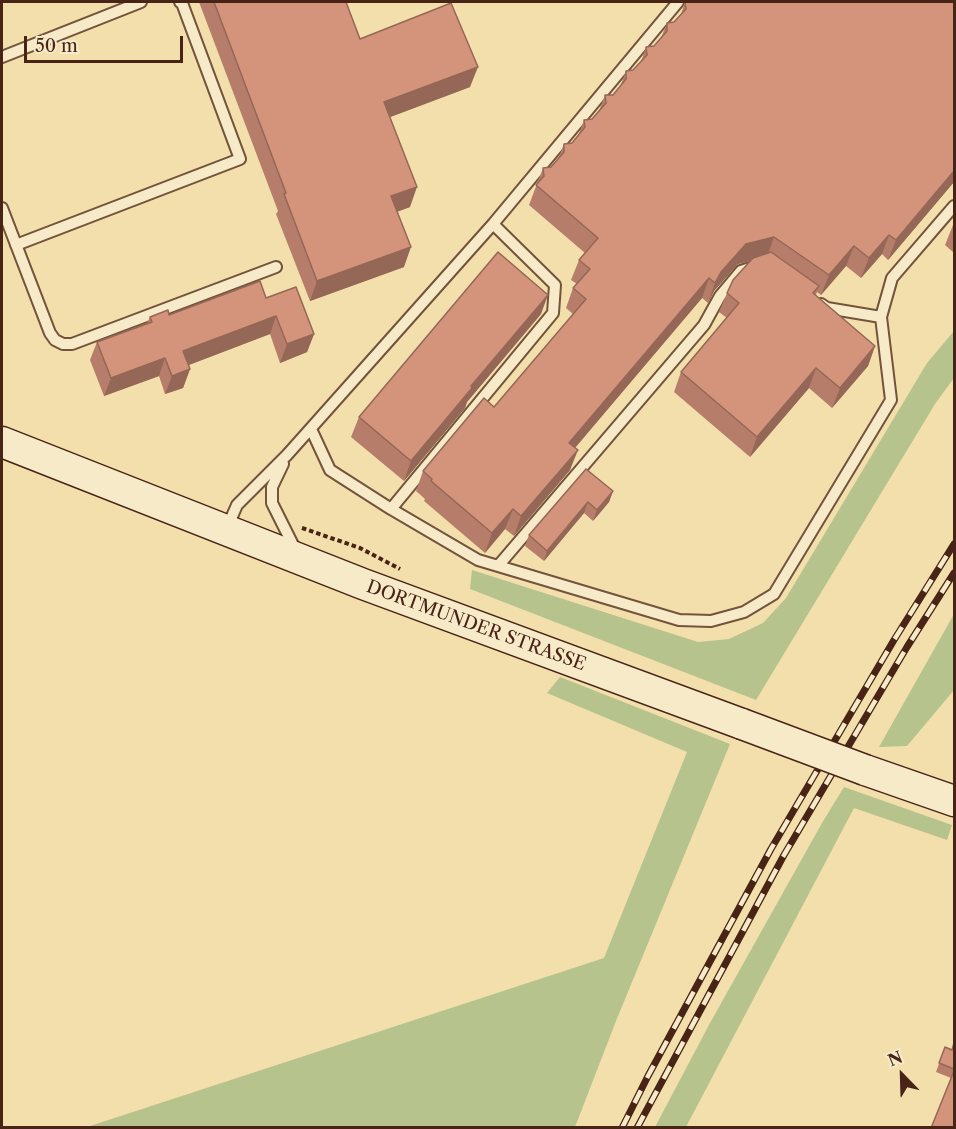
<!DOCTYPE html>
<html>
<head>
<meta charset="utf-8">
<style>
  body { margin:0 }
  #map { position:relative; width:956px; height:1129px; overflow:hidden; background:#f3dfac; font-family:"Libre Caslon Text",serif }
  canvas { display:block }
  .frame { position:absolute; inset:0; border:3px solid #482416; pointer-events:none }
  .north { position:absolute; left:872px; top:1045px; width:60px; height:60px; -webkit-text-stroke:4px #f7eac9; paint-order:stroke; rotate:337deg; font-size:16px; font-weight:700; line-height:24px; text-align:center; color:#482416 }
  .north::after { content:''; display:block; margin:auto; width:21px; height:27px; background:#482416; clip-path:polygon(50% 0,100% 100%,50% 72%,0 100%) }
  .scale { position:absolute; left:24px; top:36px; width:159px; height:27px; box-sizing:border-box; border:3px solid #482416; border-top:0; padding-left:8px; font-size:18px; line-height:21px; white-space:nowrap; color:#482416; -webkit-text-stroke:4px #f7eac9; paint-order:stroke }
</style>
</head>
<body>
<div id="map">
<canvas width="956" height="1129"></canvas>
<div class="frame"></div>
<div class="north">N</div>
<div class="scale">50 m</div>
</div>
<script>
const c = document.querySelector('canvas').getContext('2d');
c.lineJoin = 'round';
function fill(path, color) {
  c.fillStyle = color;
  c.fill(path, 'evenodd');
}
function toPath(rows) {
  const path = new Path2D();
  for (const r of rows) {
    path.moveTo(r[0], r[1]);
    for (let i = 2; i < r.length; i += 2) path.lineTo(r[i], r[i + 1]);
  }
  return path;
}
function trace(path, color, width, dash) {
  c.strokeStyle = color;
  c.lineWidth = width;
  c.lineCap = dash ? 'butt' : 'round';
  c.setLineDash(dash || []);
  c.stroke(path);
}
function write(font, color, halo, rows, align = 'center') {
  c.font = font + ' "Libre Caslon Text",serif';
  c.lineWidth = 4.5;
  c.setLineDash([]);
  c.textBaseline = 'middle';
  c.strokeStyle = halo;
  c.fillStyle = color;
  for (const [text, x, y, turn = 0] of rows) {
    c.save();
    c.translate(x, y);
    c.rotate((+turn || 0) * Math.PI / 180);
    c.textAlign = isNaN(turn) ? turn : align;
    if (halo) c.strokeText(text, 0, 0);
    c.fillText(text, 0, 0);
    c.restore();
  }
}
const green = toPath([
  [954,331,954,378,935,404,756,700,470,589,472,570,698,642,729,639,763,623,786,598,927,363],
  [954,614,954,690,907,746,879,747],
  [560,677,730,744,616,1021,575,1127,87,1127,604,958,687,752,547,693],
  [844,787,952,825,947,840,854,808,686,1127,655,1127,710,1023,822,823]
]);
const path = toPath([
  [302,528,360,548,400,569]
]);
const lane = toPath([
  [2,57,141,2],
  [2,208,50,333,55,340,63,344,72,344,276,267],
  [16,245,240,159,182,3,180,2],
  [821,304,827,308,881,317],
  [311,429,330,470,391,509,478,560,679,620,711,621,744,612,774,594,891,400,881,317,892,278,954,206],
  [283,464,272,487,272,503,296,551],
  [391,509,553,313,555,285,493,224],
  [227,528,237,505,287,455,493,224,678,2],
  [498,566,704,325,720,296,741,271,753,267]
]);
const secondary = toPath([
  [2,442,363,584,742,724],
  [865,770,954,801]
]);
const rail = toPath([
  [622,1128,648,1076,771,849,894,640,954,544],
  [637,1128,784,855,907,647,954,573]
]);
const secondaryBridge = toPath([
  [742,724,865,770]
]);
const wall = toPath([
  [199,2,346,2,360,39,470,87,390,117,410,207,397,212,404,267,310,301,276,214,278,211],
  [685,2,954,182,888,260,882,254,861,278,846,266,821,295,817,292,816,295,875,346,868,366,832,408,809,388,750,457,674,392,681,372,727,318,719,312,727,293,750,261,738,264,714,291,708,303,702,298,575,448,570,470,514,536,505,529,485,553,424,501,425,499,416,491,423,471,494,407,573,314,566,308,573,288,577,284,571,280,579,260,585,253,529,205,543,168,551,167,558,159,564,144,572,143,579,134,584,120,592,119,599,111,605,95,613,95,620,87,626,71,633,70,641,62,646,47,654,46,661,38,667,23,674,22,681,14],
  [954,223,954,253,945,245,953,225],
  [266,298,314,334,307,352,280,363,270,334,188,365,190,369,183,388,165,394,159,376,104,396,90,360,97,342,147,323,150,317,169,315],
  [541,314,467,402,465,408,404,481,351,437,359,417],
  [586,469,613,491,609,502,593,521,584,513,544,561,525,546,529,535],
  [954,1043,954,1128,951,1078,936,1072,945,1047,952,1050]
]);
const shadedWall = toPath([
  [478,67,470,87,377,122,384,102],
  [954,171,954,182,888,260,896,240],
  [417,187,410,207,384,216,391,196],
  [889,235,882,254,861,278,869,258],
  [774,237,767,257,738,264,714,291,708,303,715,283,721,272,746,244],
  [854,246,846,266,821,295,829,275],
  [411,247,404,267,310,301,317,281],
  [709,278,702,298,562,463,569,443],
  [548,295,541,314,467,402,465,408,404,481,411,461,471,386],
  [276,316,270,334,176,370,183,351],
  [314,334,307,352,280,363,287,344],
  [875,346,868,366,832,408,840,388],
  [165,358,159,376,104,396,111,378],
  [816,368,809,388,750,457,757,437],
  [190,369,183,388,165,394,172,376],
  [578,450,570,470,514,536,521,516],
  [613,491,609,502,593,521,597,510],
  [588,502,584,513,544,561,547,551],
  [513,509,505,529,485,553,492,533]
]);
const building = toPath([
  [214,2,346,2,360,39,451,3,478,67,384,102,417,187,391,196,411,247,317,281,284,194,286,193,214,2],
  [685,2,954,2,954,171,896,240,889,235,869,258,854,246,829,275,774,237,746,244,721,272,715,283,709,278,569,443,578,450,521,516,513,509,492,533,431,481,432,479,423,471,484,398,494,407,586,299,573,288,590,269,579,260,598,238,536,185,544,176,543,168,551,167,564,152,564,144,572,143,585,127,584,120,592,119,606,103,605,95,613,95,626,79,626,71,633,70,647,55,646,47,654,46,667,31,667,23,674,22,686,9,685,2],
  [498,252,548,295,471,386,472,388,411,461,359,417,498,252],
  [771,252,819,286,813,293,875,346,840,388,816,368,757,437,681,372,739,303,727,293,733,280,753,258,771,252],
  [260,281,266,298,296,287,314,334,287,344,276,316,183,351,190,369,172,376,165,358,111,378,97,342,152,322,150,317,168,310,169,315,260,281],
  [586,469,613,491,597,510,588,502,547,551,529,535,586,469],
  [954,1043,954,1069,939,1063,945,1047,952,1050,954,1043],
  [954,1071,954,1128,931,1128,954,1071]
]);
const streetNames = [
  ["DORTMUNDER STRASSE",476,626,20]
];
fill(green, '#b6c38d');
trace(lane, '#73533c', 14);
trace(secondary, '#482416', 33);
trace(path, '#482416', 4, [4.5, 3]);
trace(lane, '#f7eac9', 10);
trace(secondary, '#f7eac9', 30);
trace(rail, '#482416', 7);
trace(rail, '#f7eac9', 4.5, [14]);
trace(secondaryBridge, '#482416', 33, []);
trace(secondaryBridge, '#f7eac9', 30);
fill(wall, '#b67e6a');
fill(shadedWall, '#946756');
fill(building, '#d4937b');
trace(building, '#946756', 1.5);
write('18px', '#482416', '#f7eac9', streetNames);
</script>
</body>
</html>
